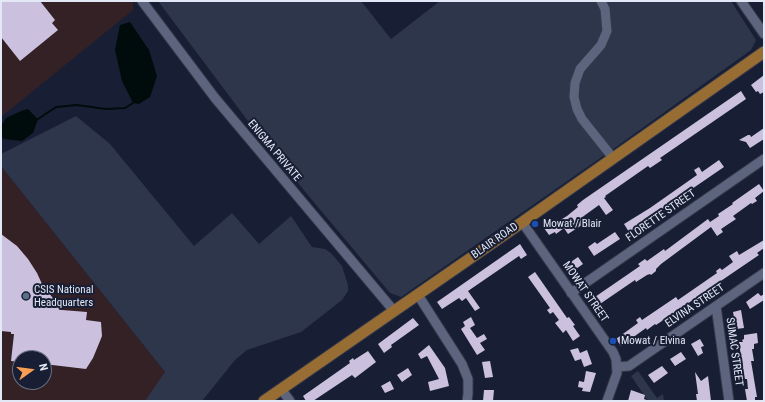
<!DOCTYPE html>
<html>
<head>
<meta charset="utf-8">
<style>
  body { margin:0 }
  #map { position:relative; width:765px; height:402px; overflow:hidden; background:#181f34; font-family:"Roboto Condensed",sans-serif }
  canvas { display:block }
  .frame { position:absolute; inset:0; border:2px solid #e3e8f7; pointer-events:none }
  .north { position:absolute; left:12px; top:350px; width:40px; height:40px; box-sizing:border-box; background:#181f34; border:1px solid #696f82; border-radius:50%; rotate:76deg; font-size:11px; font-weight:700; line-height:16px; text-align:center; color:#e3e8f7 }
  .north::after { content:''; display:block; margin:auto; width:14px; height:18px; background:#fc9d54; clip-path:polygon(50% 0,100% 100%,50% 72%,0 100%) }
</style>
</head>
<body>
<div id="map">
<canvas width="765" height="402"></canvas>
<div class="frame"></div>
<div class="north">N</div>
</div>
<script>
const c = document.querySelector('canvas').getContext('2d');
c.lineJoin = 'round';
function fill(path, color) {
  c.fillStyle = color;
  c.fill(path, 'evenodd');
}
function toPath(rows) {
  const path = new Path2D();
  for (const r of rows) {
    path.moveTo(r[0], r[1]);
    for (let i = 2; i < r.length; i += 2) path.lineTo(r[i], r[i + 1]);
  }
  return path;
}
function trace(path, color, width, dash) {
  c.strokeStyle = color;
  c.lineWidth = width;
  c.lineCap = dash ? 'butt' : 'round';
  c.setLineDash(dash || []);
  c.stroke(path);
}
function write(font, color, halo, rows, align = 'center') {
  c.font = font + ' "Roboto Condensed",sans-serif';
  c.lineWidth = 4;
  c.setLineDash([]);
  c.textBaseline = 'middle';
  c.strokeStyle = halo;
  c.fillStyle = color;
  for (const [text, x, y, turn = 0] of rows) {
    c.save();
    c.translate(x, y);
    c.rotate((+turn || 0) * Math.PI / 180);
    c.textAlign = isNaN(turn) ? turn : align;
    if (halo) c.strokeText(text, 0, 0);
    c.fillText(text, 0, 0);
    c.restore();
  }
}
const commercial = toPath([
  [1,1,133,1,133,10,1,117],
  [1,166,188,401,1,401],
  [20,358,44,358,44,382,20,382]
]);
const green = toPath([
  [158,1,361,1,391,39,440,1,731,1,756,40,751,50,616,147,401,297,390,293,266,145],
  [76,116,110,144,194,246,232,213,259,244,291,216,312,247,325,249,331,253,342,266,348,285,348,291,342,300,301,332,247,350,235,360,202,401,145,401,165,372,1,166,1,154],
  [638,371,657,398,663,394,664,401,648,401,631,376]
]);
const water = toPath([
  [130,22,149,50,157,76,150,97,139,104,133,103,122,81,115,50,120,25],
  [28,109,38,119,33,133,22,141,3,139,1,135,1,126,6,118,21,111]
]);
const stream = toPath([
  [38,119,56,107,77,105,106,109,125,108,133,103]
]);
const building = toPath([
  [1,1,40,1,55,20,52,23,58,30,20,61,1,37],
  [764,75,764,92,760,94,758,91,756,92,751,85],
  [741,91,746,99,660,158,662,160,650,168,648,166,605,196,606,197,604,198,613,210,606,215,599,205,581,218,585,223,568,234,564,228,556,234,555,232,549,235,544,228,555,220,557,222,567,216,578,207,577,205,583,200],
  [764,128,764,139,750,148,746,142,739,140,748,135,750,135,751,137],
  [719,160,724,167,629,232,624,224,650,208,697,175,694,170,699,167,702,172],
  [759,184,764,191,755,198,757,201,752,204,751,203,733,216,736,219,721,229,723,232,717,236,711,227,661,264,656,269,656,271,651,275,650,274,647,275,636,282,635,280,597,306,592,299,640,266,638,264,645,259,647,261,664,249,665,251,708,219,710,222,719,216,718,214,733,204,732,203],
  [615,232,620,239,594,256,588,247,595,242,597,244],
  [1,234,17,246,28,259,37,273,42,284,62,310,87,312,86,320,101,322,102,336,100,341,93,358,86,369,44,364,44,358,20,358,20,362,11,361,14,334,11,334,11,332,1,331],
  [764,240,764,248,757,253,759,255,656,325,655,324,647,330,646,328,621,346,616,339,638,323,636,320,640,317,642,320,676,297,678,300,717,273,716,271,720,268,722,270,733,262,729,256,737,251,739,255],
  [520,244,527,255,521,259,519,256,468,291,480,308,475,311,466,298,462,301,459,298,442,309,437,302],
  [578,257,583,264,573,271,568,264],
  [535,272,567,318,569,317,575,325,573,326,580,336,573,341,566,330,563,333,555,323,559,320,553,312,550,314,547,310,550,308,528,277],
  [758,293,761,296,764,294,764,300,750,309,746,302],
  [741,310,744,328,736,329,733,312],
  [471,317,475,325,470,328,477,338,484,334,487,339,480,343,485,350,477,355,461,329,465,326,463,322],
  [413,318,419,325,391,345,392,347,384,353,378,344],
  [757,333,758,343,754,344,754,349,752,349,754,361,751,361,757,397,755,397,755,401,747,401,745,389,748,389,747,379,744,379,739,342,743,342,742,340,744,339,744,335],
  [700,339,704,346,701,347,703,353,698,356,691,344],
  [429,345,445,368,449,386,430,391,428,382,439,379,427,356,421,359,418,354],
  [578,348,580,353,587,350,592,364,584,367,581,359,575,361,570,350],
  [368,351,376,362,355,378,352,375,313,401,306,401,303,396,350,363,349,361,353,358,354,360,357,358],
  [681,352,686,359,675,366,670,359],
  [490,361,493,377,485,378,482,362],
  [662,366,668,373,654,383,648,375],
  [408,368,412,375,402,382,397,375],
  [586,371,596,373,590,392,582,391,583,388,578,387,579,381,584,382],
  [695,372,701,381,708,376,711,401,697,401,696,394,698,394],
  [390,381,394,389,385,393,381,386],
  [484,390,494,390,493,401,483,401],
  [631,390,645,395,644,399,649,401,628,401]
]);
const minor = toPath([
  [142,1,215,98,394,311],
  [601,1,605,9,607,31,601,45,580,69,575,83,574,97,577,109,582,119,613,158],
  [741,1,764,34],
  [522,222,613,352,616,359,617,373,607,401],
  [571,293,764,159],
  [418,295,462,364,468,379,468,394,467,401],
  [716,306,729,401],
  [617,367,629,366,764,273],
  [281,389,290,401]
]);
const major = toPath([
  [264,401,514,228,764,52]
]);
const markers = [
  [535,224,4,"#1a4fb4"],
  [26,296,4,"#5c6f8a"],
  [613,341,4,"#1a4fb4"]
];
const streetNames = [
  ["ENIGMA PRIVATE",274,151,50],
  ["FLORETTE STREET",661,216,-35],
  ["BLAIR ROAD",495,241,-35],
  ["MOWAT STREET",585,292,55],
  ["ELVINA STREET",695,306,-34],
  ["SUMAC STREET",734,352,82]
];
const poiNames = [
  ["Mowat / Blair",543,224],
  ["CSIS National",34,290],
  ["Headquarters",34,303],
  ["Mowat / Elvina",621,341]
];
fill(commercial, '#342125');
fill(green, '#2e364b');
fill(water, '#000b0b');
trace(stream, '#000b0b', 2);
fill(building, '#cbc1de');
trace(minor, '#35394b', 11);
trace(major, '#35394b', 13);
trace(minor, '#5c657d', 9);
trace(major, '#976d33', 11);
for (const [x, y, r, color] of markers) {
  const dot = new Path2D();
  dot.arc(x, y, r, 0, 2 * Math.PI);
  c.fillStyle = color;
  c.fill(dot);
  trace(dot, '#181f34', 1.5);
}
write('11px', '#e3e8f7', '#181f34', streetNames);
write('11px', '#e3e8f7', '#181f34', poiNames, 'left');
</script>
</body>
</html>
